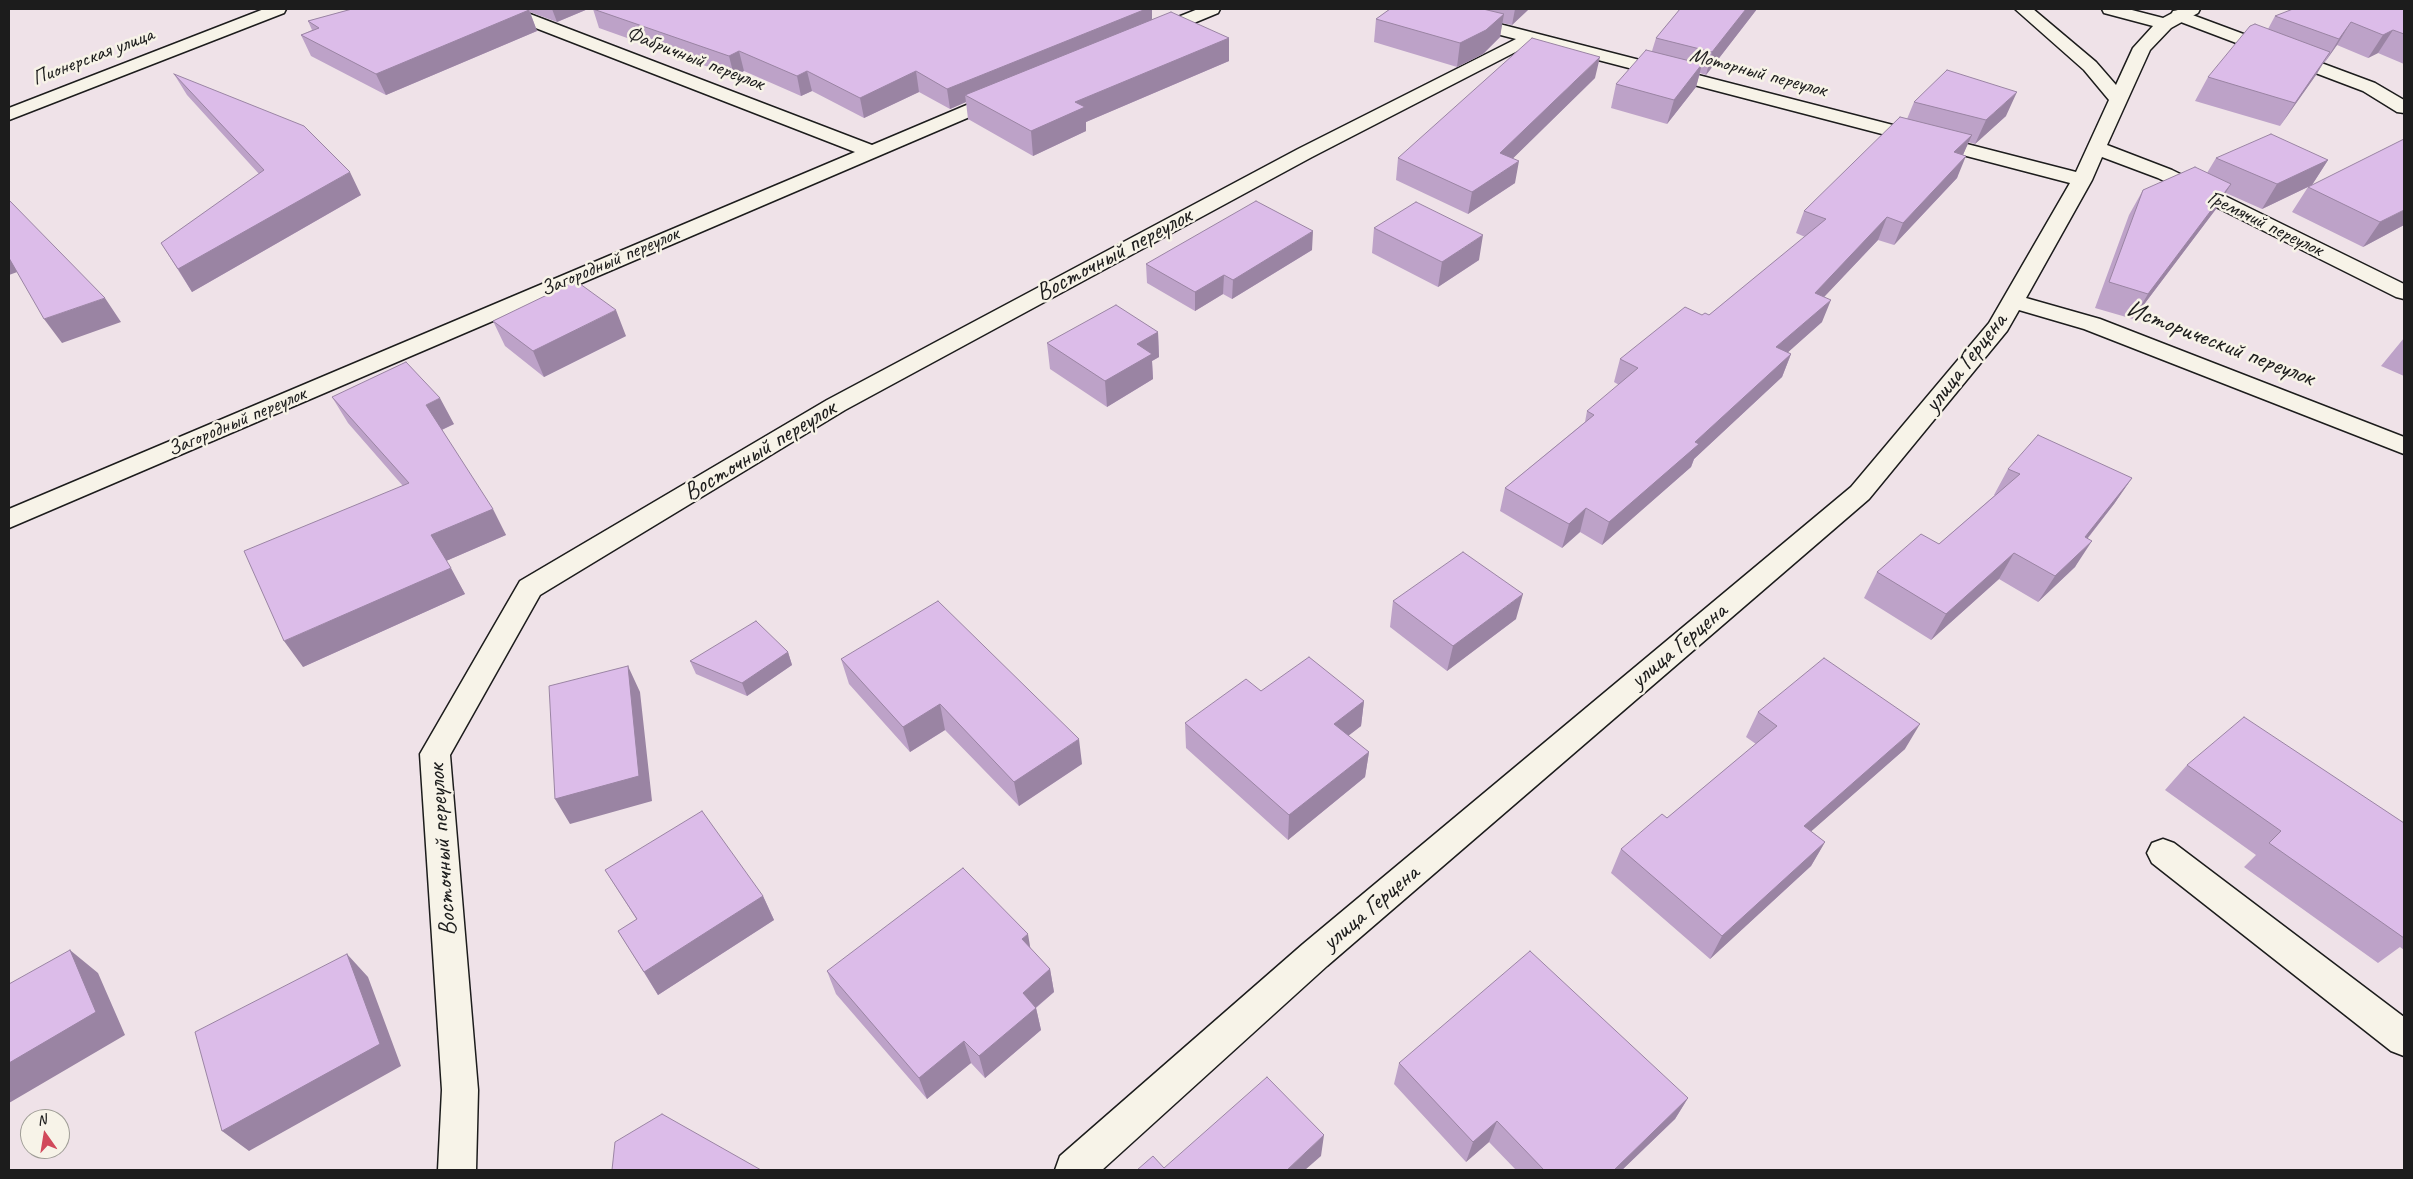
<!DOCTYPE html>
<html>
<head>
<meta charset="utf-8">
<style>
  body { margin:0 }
  #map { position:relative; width:2413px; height:1179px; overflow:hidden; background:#efe2e8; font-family:Caveat,sans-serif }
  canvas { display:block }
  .frame { position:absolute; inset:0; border:10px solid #1c1c1c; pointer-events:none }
  .north { position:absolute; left:20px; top:1109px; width:50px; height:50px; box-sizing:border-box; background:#f7f3e8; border:1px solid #9f9d96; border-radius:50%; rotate:347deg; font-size:14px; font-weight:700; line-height:20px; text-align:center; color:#1c1c1c }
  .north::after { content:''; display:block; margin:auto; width:18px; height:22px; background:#d1495b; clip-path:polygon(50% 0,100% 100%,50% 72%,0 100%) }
</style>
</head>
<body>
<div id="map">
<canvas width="2413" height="1179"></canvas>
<div class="frame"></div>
<div class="north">N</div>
</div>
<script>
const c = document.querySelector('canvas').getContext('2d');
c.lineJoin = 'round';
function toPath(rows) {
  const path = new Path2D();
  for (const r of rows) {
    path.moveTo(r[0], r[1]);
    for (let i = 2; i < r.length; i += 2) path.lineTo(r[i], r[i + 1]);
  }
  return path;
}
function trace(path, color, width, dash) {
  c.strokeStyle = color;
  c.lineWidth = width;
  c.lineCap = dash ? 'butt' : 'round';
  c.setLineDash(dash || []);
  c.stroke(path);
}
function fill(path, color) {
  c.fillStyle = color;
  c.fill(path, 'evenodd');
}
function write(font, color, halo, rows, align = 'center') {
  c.font = font + ' Caveat,sans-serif';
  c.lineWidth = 5;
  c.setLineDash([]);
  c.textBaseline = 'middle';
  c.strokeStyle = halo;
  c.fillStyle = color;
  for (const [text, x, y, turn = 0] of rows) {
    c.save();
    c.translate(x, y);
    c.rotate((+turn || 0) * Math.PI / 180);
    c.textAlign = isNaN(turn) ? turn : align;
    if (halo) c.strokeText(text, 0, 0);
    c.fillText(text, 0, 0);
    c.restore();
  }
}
const lane = toPath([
  [2179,10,2375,83,2404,100,2404,113,2397,112,2363,91,2173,19,2171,15,2173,11,2179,10],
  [2163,839,2174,843,2404,1017,2404,1056,2391,1051,2152,863,2147,853,2152,843,2163,839]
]);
const street = toPath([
  [264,9,286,9,284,13,9,120,9,108,264,9],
  [495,9,517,9,872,145,995,93,1007,93,1010,97,1007,101,9,528,9,509,855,152,497,13,495,9],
  [1198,9,1220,9,1218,13,1160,37,1154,38,1148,37,1145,33,1148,29,1198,9],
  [1414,9,1441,9,2076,172,2109,100,2084,70,2015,9,2033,9,2096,62,2116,85,2133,48,2153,26,2104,13,2102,9,2128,9,2163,18,2180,9,2200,9,2198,13,2171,28,2150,50,2107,145,2172,170,2404,284,2404,299,2396,297,2158,178,2102,157,2092,180,2026,298,2100,319,2404,437,2404,454,2084,329,2019,310,2007,331,1869,499,1327,966,1102,1170,1055,1170,1060,1156,1303,944,1851,487,1989,323,2070,183,1533,43,1312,157,845,410,540,595,450,755,478,1090,476,1170,438,1170,442,1090,420,754,520,581,827,400,1298,149,1516,39,1416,13,1414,9]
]);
const wall = toPath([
  [352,9,588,9,557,22,530,12,537,31,386,95,311,56,301,35,312,30,308,21],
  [593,9,1152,9,1152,19,1229,38,1229,61,1086,122,1086,131,1033,156,968,119,966,102,950,109,919,92,864,118,812,91,801,96,744,71,734,76,599,28],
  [1390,9,1529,9,1512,25,1502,23,1500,37,1483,54,1457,67,1374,42,1376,19],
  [1680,9,1757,9,1706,75,1700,73,1696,87,1667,124,1611,108,1616,84,1652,51,1656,38],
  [2404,9,2404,64,2378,53,2368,58,2337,45,2325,62,2324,62,2316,75,2280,126,2195,101,2208,77,2268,29,2275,16],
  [174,74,361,195,192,292,161,243,259,174,187,95],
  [1595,78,1513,158,1515,183,1468,214,1396,180,1398,158],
  [1914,102,2006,116,1975,144,1968,142,1963,155,1957,178,1894,245,1878,240,1824,297,1822,322,1788,352,1791,354,1782,377,1694,459,1691,467,1602,545,1580,532,1562,548,1500,511,1505,488,1585,422,1587,411,1619,385,1614,382,1620,359,1702,315,1709,315,1805,237,1796,233,1804,211,1907,119],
  [2216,158,2328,160,2312,185,2262,209,2226,193,2216,209,2133,319,2095,308,2129,215,2143,190,2207,173],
  [2308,187,2404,225,2363,247,2292,212],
  [1374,228,1479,260,1438,287,1372,253],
  [1312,250,1232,299,1223,294,1195,311,1147,283,1146,264],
  [493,321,626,336,544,377,505,346],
  [1158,332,1159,357,1152,361,1153,379,1107,407,1050,369,1047,343],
  [2404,338,2404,376,2381,366],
  [332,397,454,424,442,430,506,535,446,561,465,594,303,667,403,486,348,423],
  [2008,469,2132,478,2114,504,2088,538,2075,567,2038,602,1999,579,1931,640,1864,598,1877,572,1939,544,1995,495,1994,495],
  [1393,601,1516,619,1447,671,1390,627],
  [788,652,792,665,747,696,696,674,690,661],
  [841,659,1082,764,1019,806,945,730,910,752,849,684],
  [1261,691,1364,701,1361,726,1348,736,1369,752,1365,777,1288,840,1186,748,1185,723],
  [1758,712,1905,749,1811,831,1825,842,1811,866,1710,959,1611,873,1621,849,1667,818,1756,744,1746,737],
  [2187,765,2404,823,2404,950,2400,947,2378,963,2244,867,2256,855,2165,790],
  [605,870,763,896,774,920,658,995,618,931,637,920],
  [1030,948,1050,969,1054,992,1036,1008,1041,1030,985,1078,971,1063,927,1099,836,994,827,971],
  [1399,1063,1688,1098,1675,1119,1622,1170,1516,1170,1489,1142,1466,1162,1394,1084]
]);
const shadedWall = toPath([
  [552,9,588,9,557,22],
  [1146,9,1152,9,1152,26,965,95,966,102,950,109,947,89],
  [1515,9,1529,9,1512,25],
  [1746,9,1757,9,1706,75,1712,52],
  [529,10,537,31,386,95,376,74],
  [1504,14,1500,37,1483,54,1457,67,1460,43],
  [2351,22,2337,45,2325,62,2339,39],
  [2393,30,2378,53,2368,58,2383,35],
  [1229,38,1229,61,1086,122,1086,131,1033,156,1031,131,1075,102],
  [739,51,744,71,734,76,729,56],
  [2330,52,2316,75,2280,126,2295,103],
  [1600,57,1595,78,1496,175,1500,153],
  [1702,64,1696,87,1667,124,1674,100],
  [807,71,812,91,801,96,797,76],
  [916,71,919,92,864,118,860,98],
  [2017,92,2006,116,1975,144,1986,120],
  [1972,135,1962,157,1954,152],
  [1966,156,1957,178,1894,245,1903,223],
  [2328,160,2312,185,2262,209,2277,184],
  [1519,161,1515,183,1468,214,1472,192],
  [350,172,361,195,192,292,178,269],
  [2231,184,2216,209,2133,319,2148,294],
  [2404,210,2404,225,2363,247,2380,222],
  [1887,217,1878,240,1806,316,1815,293],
  [1313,231,1312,250,1232,299,1233,280],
  [1483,235,1479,260,1438,287,1442,262],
  [9,255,20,271,9,275],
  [1224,275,1223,294,1195,311,1195,292],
  [105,298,121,322,62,343,44,319],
  [1831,300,1822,322,1768,370,1776,347],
  [616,310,626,336,544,377,533,351],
  [1158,332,1159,357,1152,361,1153,379,1107,407,1105,381,1137,344],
  [1791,354,1782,377,1694,459,1691,467,1602,545,1609,522,1695,442],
  [440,398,454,424,439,431,426,405],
  [2132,478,2114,504,2068,563,2085,537],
  [1586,508,1580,532,1562,548,1569,524],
  [493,509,506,535,446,561,431,535],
  [2092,541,2075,567,2038,602,2055,576],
  [2014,553,1999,579,1931,640,1946,614],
  [451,568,465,594,303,667,284,641],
  [1523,594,1516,619,1447,671,1453,646],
  [788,652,792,665,747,696,742,683],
  [628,666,640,692,652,801,570,824,555,799],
  [1364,701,1361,726,1331,749,1334,724],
  [940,704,945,730,910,752,903,727],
  [1920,724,1905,749,1790,850,1804,826],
  [1079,739,1082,764,1019,806,1014,782],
  [1369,752,1365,777,1288,840,1289,815],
  [1825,842,1811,866,1710,959,1722,936],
  [763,896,774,920,658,995,644,972],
  [1028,934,1032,958,1022,939],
  [70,950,98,973,125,1035,9,1103,9,1063],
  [347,954,368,977,401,1066,249,1151,222,1131],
  [1050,969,1054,992,1027,1015,1023,993],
  [1036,1008,1041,1030,985,1078,979,1056],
  [964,1041,971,1063,927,1099,919,1078],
  [1688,1098,1675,1119,1622,1170,1614,1170],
  [1497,1121,1489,1142,1466,1162,1473,1142],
  [1324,1135,1321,1156,1305,1170,1287,1170]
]);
const building = toPath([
  [352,9,527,9,529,10,376,74,301,35,319,28,308,21,352,9],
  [593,9,1146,9,947,89,916,71,860,98,807,71,797,76,739,51,729,56,593,9],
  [1390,9,1483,9,1504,14,1486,30,1460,43,1376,19,1390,9],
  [1680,9,1746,9,1712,52,1656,38,1680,9],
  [2293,9,2404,9,2404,34,2393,30,2383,35,2351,22,2339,39,2275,16,2293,9],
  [1171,12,1229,38,1075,102,1085,107,1031,131,965,95,1171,12],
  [2255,24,2330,52,2295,103,2208,77,2250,26,2255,24],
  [1532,38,1600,57,1500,153,1519,161,1472,192,1398,158,1532,38],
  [1646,50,1702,64,1674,100,1616,84,1646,50],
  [1947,70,2017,92,1986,120,1914,102,1947,70],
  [174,74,304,126,350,172,178,269,161,243,264,170,174,74],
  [1900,117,1972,135,1954,152,1966,156,1903,223,1887,217,1815,293,1831,300,1776,347,1791,354,1695,442,1699,444,1609,522,1586,508,1569,524,1505,488,1594,415,1587,411,1638,368,1620,359,1685,307,1702,315,1705,313,1709,315,1826,219,1804,211,1900,117],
  [2271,134,2328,160,2277,184,2216,158,2271,134],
  [2404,139,2404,210,2380,222,2308,187,2404,139],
  [2195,167,2231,184,2148,294,2109,282,2143,190,2195,167],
  [9,200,105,298,44,319,9,258,9,200],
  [1256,201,1313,231,1233,280,1224,275,1195,292,1146,264,1256,201],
  [1416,202,1483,235,1442,262,1374,228,1416,202],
  [576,281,616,310,533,351,493,321,576,281],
  [1116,305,1158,332,1137,344,1152,354,1105,381,1047,343,1116,305],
  [406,362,440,398,426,405,493,509,431,535,451,568,284,641,244,551,409,483,332,397,406,362],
  [2038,435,2132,478,2085,537,2092,541,2055,576,2014,553,1946,614,1877,572,1921,534,1939,544,2020,474,2008,469,2038,435],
  [1463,552,1523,594,1453,646,1393,601,1463,552],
  [938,601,1079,739,1014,782,940,704,903,727,841,659,938,601],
  [756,621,788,652,742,683,690,661,756,621],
  [1309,657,1364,701,1334,724,1369,752,1289,815,1185,723,1246,679,1261,691,1309,657],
  [1824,658,1920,724,1804,826,1825,842,1722,936,1621,849,1662,814,1667,818,1777,726,1758,712,1824,658],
  [628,666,639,776,555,799,549,686,628,666],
  [2244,717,2404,823,2404,938,2269,843,2281,831,2187,765,2244,717],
  [702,811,763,896,644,972,618,931,637,919,605,870,702,811],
  [963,868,1028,934,1022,939,1050,969,1023,993,1036,1008,979,1056,964,1041,919,1078,827,971,963,868],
  [70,950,96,1012,9,1063,9,984,70,950],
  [1530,951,1688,1098,1614,1170,1544,1170,1497,1121,1473,1142,1399,1063,1530,951],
  [347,954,380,1044,222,1131,195,1032,347,954],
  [1267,1077,1324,1135,1287,1170,1137,1170,1153,1156,1164,1168,1267,1077],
  [662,1114,761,1170,612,1170,615,1142,662,1114]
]);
const farStreetnames = [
  ["Пионерская улица",93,57,-21],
  ["Фабричный переулок",695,59,21],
  ["Моторный переулок",1758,73,15],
  ["Гремячий переулок",2265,224,26],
  ["Загородный переулок",610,262,-23],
  ["Загородный переулок",237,422,-23]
];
const streetNames = [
  ["Восточный переулок",1114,255,-28],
  ["Исторический переулок",2220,344,21],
  ["улица Герцена",1966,363,-52],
  ["Восточный переулок",760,451,-31],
  ["улица Герцена",1679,646,-40],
  ["Восточный переулок",443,850,-94],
  ["улица Герцена",1371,908,-40]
];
trace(lane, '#1c1c1c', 3);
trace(street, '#1c1c1c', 3);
fill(lane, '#f7f3e8');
fill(street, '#f7f3e8');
fill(wall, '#bda2c8');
fill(shadedWall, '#9a84a3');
fill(building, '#dcbce9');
trace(building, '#9a84a3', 1);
write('21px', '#1c1c1c', '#f7f3e8', farStreetnames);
write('25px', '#1c1c1c', '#f7f3e8', streetNames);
</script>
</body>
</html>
